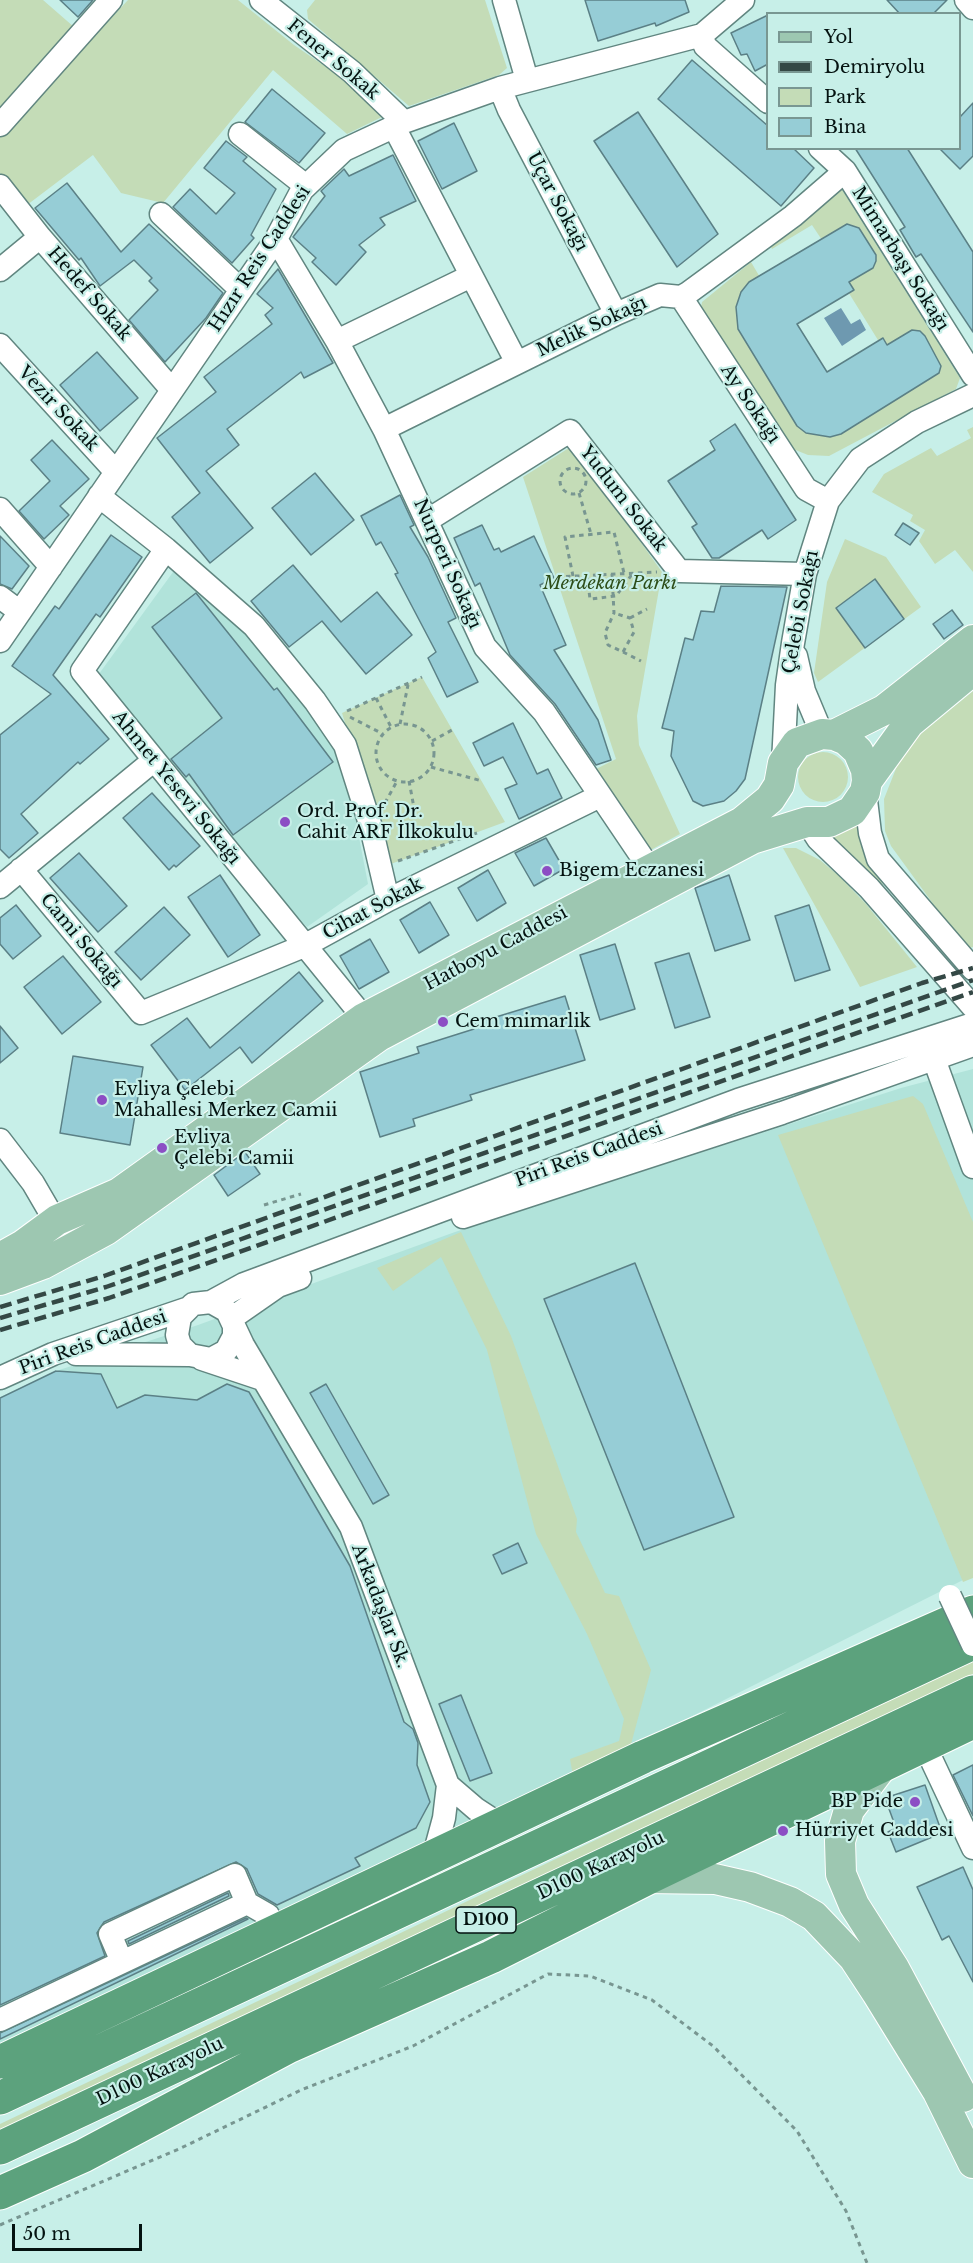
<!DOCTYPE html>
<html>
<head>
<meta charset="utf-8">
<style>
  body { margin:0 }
  #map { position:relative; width:973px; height:2263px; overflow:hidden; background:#c7efe8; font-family:"Libre Baskerville",serif }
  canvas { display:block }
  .legend { position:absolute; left:766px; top:12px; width:195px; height:138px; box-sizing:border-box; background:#c7efe8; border:2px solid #799792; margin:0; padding:8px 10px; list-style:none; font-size:18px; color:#041210 }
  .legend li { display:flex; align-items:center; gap:12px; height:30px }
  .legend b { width:30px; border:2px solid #799792 }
  .scale { position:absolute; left:12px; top:2224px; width:130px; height:27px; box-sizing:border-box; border:3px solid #041210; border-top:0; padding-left:8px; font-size:18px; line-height:21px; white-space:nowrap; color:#041210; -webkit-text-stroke:4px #c7efe8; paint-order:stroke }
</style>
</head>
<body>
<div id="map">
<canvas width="973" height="2263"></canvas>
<ul class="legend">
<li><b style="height:8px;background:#9dc7b1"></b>Yol</li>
<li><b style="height:8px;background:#344845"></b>Demiryolu</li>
<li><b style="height:16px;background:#c4dcb7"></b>Park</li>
<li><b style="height:16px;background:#96cdd6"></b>Bina</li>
</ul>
<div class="scale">50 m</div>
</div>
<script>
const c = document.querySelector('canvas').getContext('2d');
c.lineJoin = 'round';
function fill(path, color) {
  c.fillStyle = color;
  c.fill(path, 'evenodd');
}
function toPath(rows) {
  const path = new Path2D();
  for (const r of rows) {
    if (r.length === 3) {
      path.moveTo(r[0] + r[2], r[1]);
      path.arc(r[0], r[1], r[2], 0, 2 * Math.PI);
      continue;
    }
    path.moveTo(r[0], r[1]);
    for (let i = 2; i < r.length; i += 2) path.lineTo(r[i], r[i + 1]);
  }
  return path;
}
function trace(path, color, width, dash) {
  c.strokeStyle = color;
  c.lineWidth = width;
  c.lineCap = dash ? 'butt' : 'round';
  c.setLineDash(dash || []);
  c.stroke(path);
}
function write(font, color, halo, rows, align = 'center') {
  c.font = font + ' "Libre Baskerville",serif';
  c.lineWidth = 4.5;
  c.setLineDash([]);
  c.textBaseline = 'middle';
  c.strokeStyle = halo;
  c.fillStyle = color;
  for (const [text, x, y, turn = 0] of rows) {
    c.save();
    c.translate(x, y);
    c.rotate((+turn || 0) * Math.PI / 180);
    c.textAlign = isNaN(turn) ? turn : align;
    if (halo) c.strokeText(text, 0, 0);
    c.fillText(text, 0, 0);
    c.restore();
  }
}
const built = toPath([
  [176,568,241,623,278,666,344,759,368,884,307,927,155,756,96,678],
  [973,1069,973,1575,573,1776,0,2053,0,1397,56,1371,198,1325,455,1232,901,1088]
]);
const green = toPath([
  [0,0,43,0,74,27,0,108],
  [128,0,238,0,294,45,348,82,384,116,347,134,273,70,163,203,121,193,93,155,27,205,0,173,0,138],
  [315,0,485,0,507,68,499,75,409,106,308,19,307,10],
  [841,188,960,378,956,389,829,456,808,455,793,449,783,439,700,313,702,302,751,262,761,279,822,240,812,225,772,249,771,247],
  [842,282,886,353,822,392,779,321],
  [973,427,973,572,955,550,935,564,919,541,925,530,910,521,913,515,872,492,884,474,931,448,937,456,971,438,967,430],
  [572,446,662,572,637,716,639,745,680,834,649,851,594,770,616,759,523,477],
  [845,539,886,557,921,607,818,682,814,673,827,582],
  [422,677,505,822,388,865,342,713],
  [973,691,973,947,966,949,891,846,885,831,884,799,897,766,911,742],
  [823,777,25],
  [861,819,874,867,885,889,827,833],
  [783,848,796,848,820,860,839,876,866,904,917,967,860,987],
  [913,1096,923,1104,973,1222,973,1578,963,1582,778,1135],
  [461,1232,511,1336,577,1519,576,1532,605,1593,619,1596,651,1670,630,1748,573,1776,570,1759,619,1741,624,1719,587,1634,536,1534,487,1350,441,1257,393,1291,377,1268],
  [973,1660,973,1674,0,2138,0,2124]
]);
const water = toPath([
  [841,308,851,324,860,319,866,330,842,346,824,318]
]);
const building = toPath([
  [60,0,93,0,78,17,60,0],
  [585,0,685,0,689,12,656,26,655,23,598,41,585,0],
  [887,0,947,0,933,14,900,14,887,0],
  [768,15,768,64,755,71,747,54,741,55,731,33,768,15],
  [692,60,768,126,768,148,793,148,814,168,781,206,658,99,692,60],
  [272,89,325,133,299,163,245,122,272,89],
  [973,103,973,156,960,169,939,148,960,148,960,117,973,103],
  [638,112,718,234,677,267,594,141,638,112],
  [454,123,477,171,442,189,418,141,454,123],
  [226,141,247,157,243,161,276,189,251,235,254,238,232,263,173,207,190,189,216,214,235,193,204,168,226,141],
  [855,148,907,148,973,252,973,332,921,254,916,257,900,230,905,227,855,148],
  [393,155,416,201,380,218,385,225,359,245,366,252,336,285,312,262,316,258,293,237,325,196,321,191,341,172,344,169,349,176,393,155],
  [67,183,121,252,149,224,223,293,206,318,165,362,129,320,158,290,149,281,152,278,134,260,100,286,81,258,79,260,35,208,67,183],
  [847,224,859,228,876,255,876,261,873,268,849,282,854,290,797,324,827,372,883,338,887,345,912,330,920,331,925,336,941,366,939,373,841,434,830,437,806,433,797,426,738,329,736,307,741,292,749,282,847,224],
  [278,269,333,363,304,378,301,372,227,429,239,445,206,471,253,528,210,563,172,517,200,493,157,438,216,392,204,377,272,324,265,315,273,308,257,294,278,269],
  [97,352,138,398,100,431,60,385,97,352],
  [735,424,796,520,768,539,762,530,719,558,712,558,692,527,697,524,668,481,715,450,710,441,735,424],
  [52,440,89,479,60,506,69,515,44,539,19,511,50,481,31,460,52,440],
  [315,473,354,520,311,555,272,508,315,473],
  [400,495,414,525,410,527,428,557,456,618,448,622,478,682,447,697,428,658,436,652,395,574,398,573,381,542,376,545,361,516,400,495],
  [903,523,919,533,910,545,895,535,903,523],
  [482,525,494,550,499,548,501,552,534,536,554,578,540,585,566,645,554,650,598,720,611,760,596,765,555,704,510,655,480,583,475,586,454,538,482,525],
  [111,535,142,557,100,617,96,614,53,675,109,739,80,764,78,762,21,814,38,833,9,858,0,849,0,735,51,694,12,666,55,606,59,609,111,535],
  [0,536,29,566,12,589,0,584,0,536],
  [293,565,341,622,377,592,412,635,366,674,322,621,289,647,251,601,293,565],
  [875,579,904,619,865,648,836,608,875,579],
  [721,586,787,587,745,779,736,791,724,801,703,806,693,801,671,756,674,731,662,728,685,638,693,640,701,611,714,612,721,586],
  [196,593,274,690,277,688,333,762,233,835,189,774,186,777,171,759,222,718,152,627,196,593],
  [952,610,963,625,944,639,933,624,952,610],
  [513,723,537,774,548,769,562,798,519,819,505,789,517,784,503,757,484,766,473,743,513,723],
  [152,793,200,846,176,867,174,865,169,870,123,818,152,793],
  [546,838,564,869,534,886,515,853,546,838],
  [79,853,127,906,98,932,50,878,79,853],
  [488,870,506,903,477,921,458,888,488,870],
  [220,875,260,935,228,957,188,897,220,875],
  [729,875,750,940,715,951,695,888,729,875],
  [430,902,449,935,419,953,400,920,430,902],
  [16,905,41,936,13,959,0,944,0,918,16,905],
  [809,905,830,970,795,981,775,916,809,905],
  [164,907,190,935,141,980,115,952,164,907],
  [370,939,389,972,359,989,340,956,370,939],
  [615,944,635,1009,600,1020,580,955,615,944],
  [689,953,710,1017,675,1028,655,963,689,953],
  [63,956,101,1002,62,1034,24,987,63,956],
  [299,972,323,1001,252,1063,240,1047,185,1090,151,1045,187,1018,210,1048,299,972],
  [565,996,585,1060,470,1095,472,1100,413,1119,415,1126,380,1137,360,1072,419,1053,417,1047,474,1029,473,1024,565,996],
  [0,1026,18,1048,0,1063,0,1026],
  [73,1056,143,1067,130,1145,60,1133,73,1056],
  [245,1152,260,1174,228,1196,214,1175,245,1152],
  [635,1263,734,1517,644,1550,544,1299,635,1263],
  [56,1371,101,1374,117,1408,145,1395,197,1400,227,1384,249,1392,350,1566,404,1722,413,1729,418,1743,417,1765,430,1802,416,1828,355,1858,360,1866,277,1905,258,1894,247,1869,236,1862,104,1922,97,1933,105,1956,0,2005,0,1398,56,1371],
  [326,1384,389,1495,373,1504,310,1393,326,1384],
  [518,1543,527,1563,502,1574,493,1555,518,1543],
  [461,1695,492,1773,470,1781,439,1704,461,1695],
  [973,1765,973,1816,953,1775,973,1765],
  [925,1785,942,1833,896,1852,888,1832,896,1828,885,1798,925,1785],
  [963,1867,973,1890,973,1982,949,1936,942,1940,917,1887,963,1867],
  [228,1893,229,1896,129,1944,128,1941,228,1893],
  [246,1918,248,1919,0,2039,0,2033,246,1918]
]);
const path = toPath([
  [573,481,13],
  [579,493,591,534],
  [612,574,614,613,605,633,608,645,623,652,634,632,630,618,614,613],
  [587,575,590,599,616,596,633,573],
  [573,576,565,537,614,532,624,573],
  [557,577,657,572],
  [630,618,647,609],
  [623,652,641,661],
  [376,698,391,727],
  [347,711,422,677],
  [350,717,383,734],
  [400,724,408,685],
  [405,753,29],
  [432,741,452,730],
  [431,767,482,781],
  [409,781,415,813],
  [385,803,397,781],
  [398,861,477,833],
  [264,1205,301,1194],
  [0,2225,179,2149,301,2090,413,2046,548,1974,590,1976,652,2000,713,2046,797,2131,846,2211,867,2263]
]);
const minor = toPath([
  [261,0,352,72,404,122],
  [504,0,527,80],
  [966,0,973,8],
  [702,35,705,46,768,102],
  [500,88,509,110,616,314],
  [0,125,111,0],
  [394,127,517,363],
  [240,134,306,186],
  [820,148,845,171,973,375],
  [0,186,40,237],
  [161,214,241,290],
  [276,239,337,341,384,429,485,647,544,712,650,869],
  [0,270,40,237,172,390],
  [681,297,806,489,828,501],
  [337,341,471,276],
  [0,345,116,472],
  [384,429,616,314,660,295,681,297,688,293,793,216,845,171],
  [99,496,166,549,254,626,315,701,345,745,371,827,388,900],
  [0,509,51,567],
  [428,520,570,431,679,571,805,574],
  [166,549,82,671,364,1018],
  [0,597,20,612],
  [0,641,276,239,302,190,344,150,404,122,500,88,702,35,743,0],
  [796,656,804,691,822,734],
  [783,763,787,685,793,643,805,574,828,501,860,459,917,422,973,395],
  [865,792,870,833,878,859,973,969],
  [807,822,818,839,869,888,973,1007],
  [21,869,141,1013,304,946,388,900,600,796],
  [0,887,153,761],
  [934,1059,973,1167],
  [0,1140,33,1183,72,1250],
  [463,1217,782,1113,973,1045],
  [211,1302,244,1284,738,1100,973,1024],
  [232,1318,278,1286,300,1278],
  [234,1327,234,1336,226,1351,211,1359,190,1355,180,1345,177,1335,180,1317,193,1304,211,1302,227,1311,243,1345,351,1527,448,1785,476,1809,499,1824],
  [76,1354,190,1355],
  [202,1359,262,1379],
  [0,1378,53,1354,186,1309],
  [924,1744,973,1848],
  [434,1855,444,1818,448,1785],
  [122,1962,110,1934,235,1875,247,1903,268,1915,275,1930],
  [0,2020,247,1903]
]);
const major = toPath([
  [834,735,846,740,858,751,866,770,867,781],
  [0,1258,23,1245,57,1220,119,1193,364,1018,742,822,770,799,779,785,783,763,797,743,822,734,834,735,884,710,973,640],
  [0,1280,43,1264,106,1230,379,1036,752,839,807,822,829,822,852,811,865,792,867,781,909,723,973,670],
  [884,1764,849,1810,840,1841,841,1874,854,1905,894,1968,963,2097],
  [648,1878,715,1879,750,1887,790,1902,814,1916,854,1958,877,1993,938,2092,973,2163]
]);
const highway = toPath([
  [0,2062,643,1757,973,1612],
  [0,2098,973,1643],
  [0,2148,973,1692],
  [0,2193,83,2156,288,2047,491,1957,648,1878,973,1722]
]);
const rail = toPath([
  [0,1307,104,1276,922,983,973,968],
  [0,1318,106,1287,973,980],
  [0,1330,109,1298,973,992]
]);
const minorBridge = toPath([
  [950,1596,973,1645]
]);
const markers = [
  [285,822,6,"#8c4ec4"],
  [547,871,6,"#8c4ec4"],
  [443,1022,6,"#8c4ec4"],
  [102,1100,6,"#8c4ec4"],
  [162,1148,6,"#8c4ec4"],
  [915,1802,6,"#8c4ec4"],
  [783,1831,6,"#8c4ec4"]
];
const shields = [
  [486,1920,60]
];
const shieldNames = [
  ["D100",486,1920]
];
const streetNames = [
  ["Fener Sokak",333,60,40],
  ["Uçar Sokağı",557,202,62],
  ["Hızır Reis Caddesi",260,259,-57],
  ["Mimarbaşı Sokağı",900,259,58],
  ["Hedef Sokak",89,294,49],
  ["Melik Sokağı",592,327,-25],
  ["Ay Sokağı",750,404,56],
  ["Vezir Sokak",58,409,47],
  ["Yudum Sokak",623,499,52],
  ["Nurperi Sokağı",447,564,66],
  ["Çelebi Sokağı",801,612,-79],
  ["Ahmet Yesevi Sokağı",176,788,51],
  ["Cihat Sokak",373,909,-28],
  ["Cami Sokağı",81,941,50],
  ["Hatboyu Caddesi",496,949,-28],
  ["Piri Reis Caddesi",589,1155,-20],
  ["Piri Reis Caddesi",93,1343,-20],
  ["Arkadaşlar Sk.",380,1606,69],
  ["D100 Karayolu",601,1866,-25],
  ["D100 Karayolu",160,2072,-25]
];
const parkNames = [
  ["Merdekan Parkı",610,584]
];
const poiNames = [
  ["Ord. Prof. Dr.",297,812],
  ["Cahit ARF İlkokulu",297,833],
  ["Bigem Eczanesi",559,871],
  ["Cem mimarlik",455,1022],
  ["Evliya Çelebi",114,1090],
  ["Mahallesi Merkez Camii",114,1111],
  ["Evliya",174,1138],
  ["Çelebi Camii",174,1159],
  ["BP Pide",903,1802,"right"],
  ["Hürriyet Caddesi",795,1831]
];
fill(built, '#b1e3da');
fill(green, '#c4dcb7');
fill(water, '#6e99b0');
fill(building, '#96cdd6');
trace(building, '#5b8086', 1.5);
trace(minor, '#618680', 25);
trace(major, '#fff', 32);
trace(highway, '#fff', 35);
trace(path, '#789691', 3, [4.5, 4.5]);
trace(minor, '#fff', 22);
trace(major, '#9dc7b1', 30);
trace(highway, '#5ca27d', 33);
trace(rail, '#344845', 4.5, [12, 6]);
trace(minorBridge, '#618680', 25, []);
trace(minorBridge, '#fff', 22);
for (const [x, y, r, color] of markers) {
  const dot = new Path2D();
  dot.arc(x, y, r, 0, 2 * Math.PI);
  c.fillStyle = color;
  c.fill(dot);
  trace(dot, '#c7efe8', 2);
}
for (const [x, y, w] of shields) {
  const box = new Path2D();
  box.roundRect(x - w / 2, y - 13, w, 26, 4.5);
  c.fillStyle = '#c7efe8';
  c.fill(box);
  trace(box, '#041210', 1.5);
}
write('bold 16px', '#041210', null, shieldNames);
write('18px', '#041210', '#c7efe8', streetNames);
write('italic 18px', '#2d4d18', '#c7efe8', parkNames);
write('18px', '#041210', '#c7efe8', poiNames, 'left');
</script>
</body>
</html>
